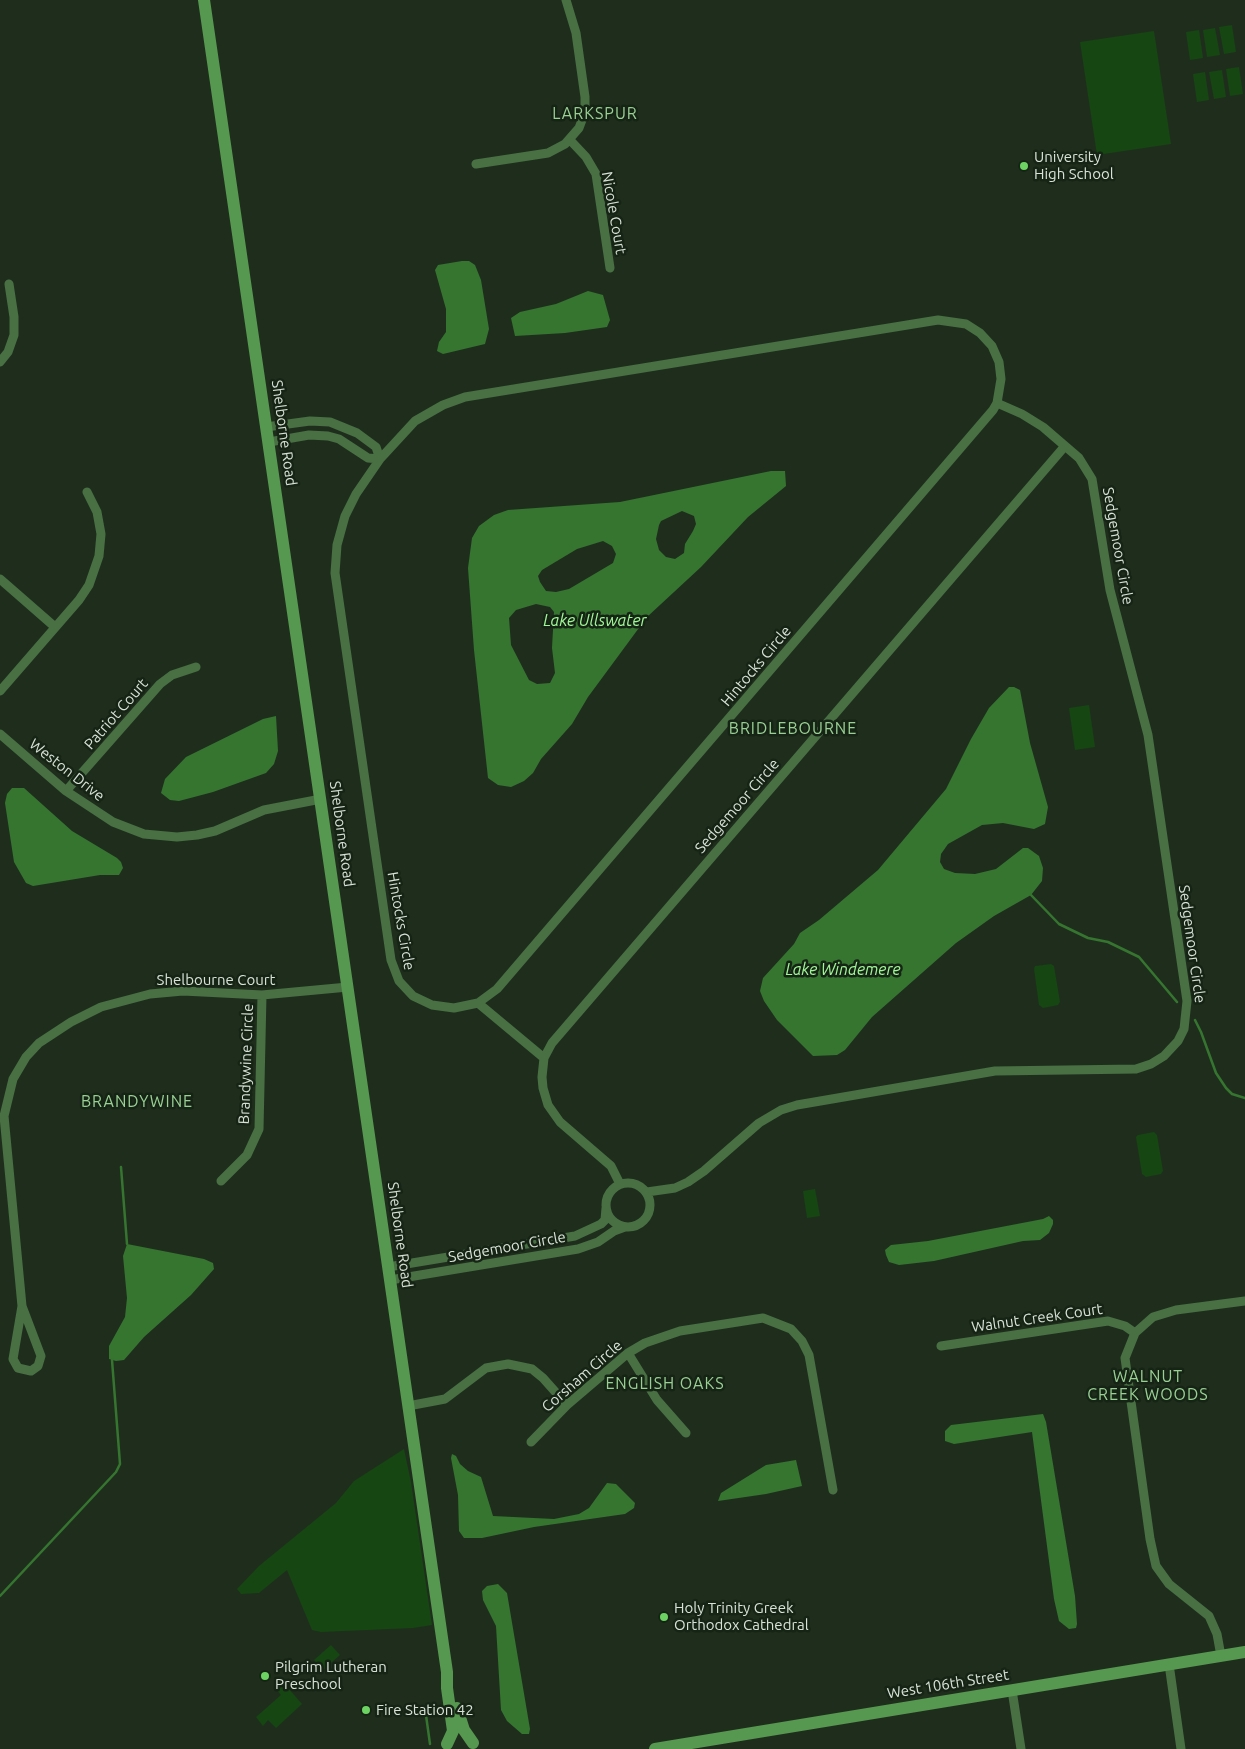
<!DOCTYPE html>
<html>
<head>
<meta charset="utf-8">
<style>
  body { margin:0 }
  canvas { display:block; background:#1f2d1d }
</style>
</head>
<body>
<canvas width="1245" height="1749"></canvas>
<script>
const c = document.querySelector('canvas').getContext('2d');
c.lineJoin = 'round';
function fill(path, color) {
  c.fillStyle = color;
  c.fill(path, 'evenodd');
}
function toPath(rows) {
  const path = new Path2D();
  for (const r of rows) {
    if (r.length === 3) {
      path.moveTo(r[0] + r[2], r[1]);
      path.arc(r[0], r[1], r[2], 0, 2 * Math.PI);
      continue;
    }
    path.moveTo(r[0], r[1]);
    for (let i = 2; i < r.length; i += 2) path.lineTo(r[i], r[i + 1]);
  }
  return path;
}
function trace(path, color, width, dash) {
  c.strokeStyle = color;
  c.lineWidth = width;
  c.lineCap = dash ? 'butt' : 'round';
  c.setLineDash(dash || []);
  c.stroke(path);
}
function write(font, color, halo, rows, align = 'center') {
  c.font = font + ' Ubuntu,sans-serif';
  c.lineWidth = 5;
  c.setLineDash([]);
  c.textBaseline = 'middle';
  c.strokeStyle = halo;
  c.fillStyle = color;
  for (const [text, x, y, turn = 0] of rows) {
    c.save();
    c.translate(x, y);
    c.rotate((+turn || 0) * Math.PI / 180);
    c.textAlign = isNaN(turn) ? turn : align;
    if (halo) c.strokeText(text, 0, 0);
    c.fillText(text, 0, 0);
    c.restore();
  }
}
const green = toPath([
  [1232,25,1236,52,1224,54,1219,27],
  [1215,28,1220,55,1207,57,1203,30],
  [1199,30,1203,58,1190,60,1186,32],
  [1154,31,1171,144,1097,155,1080,42],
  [1239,67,1243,94,1230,96,1226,69],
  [1222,70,1226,97,1214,99,1209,72],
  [1205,72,1209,100,1197,102,1193,74],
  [1089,705,1095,747,1075,750,1069,708],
  [1051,964,1054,966,1060,1002,1058,1005,1043,1008,1039,1005,1034,969,1035,966],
  [1154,1132,1157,1135,1163,1171,1161,1174,1146,1177,1142,1174,1136,1137,1138,1135],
  [815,1189,820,1216,807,1218,803,1191],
  [404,1449,411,1482,432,1625,413,1628,321,1632,312,1630,287,1570,259,1593,241,1594,237,1589,259,1566,336,1503,354,1481],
  [331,1645,340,1655,323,1670,314,1660],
  [279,1684,285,1690,288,1688,302,1704,276,1728,268,1720,263,1726,256,1717,281,1695,275,1688]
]);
const water = toPath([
  [462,261,469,261,475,265,481,280,489,329,485,344,443,354,437,351,439,342,446,332,446,309,435,270,438,265],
  [588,291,603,295,610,320,607,327,565,333,515,336,511,318,520,312,556,304],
  [771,471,785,471,786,486,748,517,701,567,647,617,588,697,572,724,541,759,533,773,524,781,511,787,498,785,488,778,474,650,468,568,472,538,479,526,494,515,508,510,620,502],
  [682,511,694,516,696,524,693,531,685,544,684,553,675,559,666,557,659,550,656,539,659,525,661,521],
  [603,541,612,546,616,554,613,563,569,589,556,592,546,591,540,582,538,576,542,570,577,549],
  [536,604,550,607,554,612,552,648,555,673,550,683,537,684,529,680,511,645,509,618,516,610],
  [1009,687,1014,687,1020,690,1030,743,1048,807,1045,824,1034,829,1003,823,982,825,948,844,941,854,940,862,944,869,955,873,975,874,996,869,1023,848,1028,848,1039,856,1043,868,1042,881,1031,895,994,916,956,943,872,1017,845,1050,837,1055,813,1056,777,1020,764,1001,760,991,763,978,794,944,800,933,819,920,878,870,946,789,971,739,989,708],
  [276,716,278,751,274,764,266,773,213,792,179,801,170,800,161,793,165,779,186,757,263,719],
  [12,788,24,788,72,831,117,858,121,862,123,868,119,875,100,875,33,886,26,883,14,862,5,803,7,794],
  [1049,1216,1053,1220,1053,1224,1049,1233,1040,1240,1023,1241,934,1261,899,1265,889,1262,886,1255,885,1250,891,1245,928,1241,1043,1219],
  [127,1244,204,1259,213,1263,214,1269,191,1295,144,1337,124,1360,116,1361,109,1359,109,1346,125,1317,127,1298,123,1256],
  [1043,1414,1046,1422,1075,1596,1077,1624,1076,1628,1069,1629,1059,1621,1054,1599,1032,1432,954,1444,945,1441,945,1431,951,1425],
  [452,1454,456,1456,460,1464,468,1471,481,1477,493,1516,554,1519,579,1514,589,1508,607,1483,616,1484,635,1503,634,1508,625,1514,534,1527,482,1538,464,1538,459,1531,458,1495,451,1458],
  [796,1460,802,1486,766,1494,718,1501,721,1493,766,1465],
  [498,1584,507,1593,530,1729,529,1734,522,1734,507,1721,501,1710,496,1626,483,1600,482,1591,487,1586]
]);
const stream = toPath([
  [1031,895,1059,924,1088,938,1108,942,1139,957,1177,1002],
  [1195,1020,1201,1032,1216,1073,1226,1088,1232,1094,1245,1098],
  [121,1167,127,1244],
  [0,1596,116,1472,120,1464,112,1360],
  [425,1708,430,1744]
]);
const street = toPath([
  [570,140,586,157,596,174,610,268],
  [476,164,548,153,565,144,579,128,585,112,585,97,576,33,566,0],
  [938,320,966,324,980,333,992,346,999,362,1001,379,997,403,993,410,497,989,478,1003,454,1008,432,1005,413,996,399,981,391,960,335,573,337,545,345,516,356,494,380,459,415,421,443,405,465,397,938,320],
  [0,362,8,352,14,335,14,317,9,284],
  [266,427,310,421,330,422,357,433,376,447,380,459],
  [269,442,309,435,328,436,339,439,368,458,380,459],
  [0,579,55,627],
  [0,691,79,600,89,585,99,556,101,534,97,512,87,492],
  [0,734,66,791,113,822,144,834,177,837,197,835,215,831,264,810,321,799],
  [66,791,160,684,172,675,196,667],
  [478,1003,544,1058],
  [221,1181,247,1155,259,1129,262,995],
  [628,1205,22],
  [620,1184,611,1166,560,1122,548,1105,543,1088,542,1077,544,1058,552,1043,1065,446],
  [647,1192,675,1188,688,1182,704,1171,759,1123,781,1110,797,1105,995,1071,1136,1069,1151,1064,1164,1056,1178,1041,1184,1029,1187,1001,1148,735,1110,590,1092,479,1079,458,1043,427,1022,414,997,403],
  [388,1267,575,1236,601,1224,605,1220,606,1208],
  [390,1280,578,1249,598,1242,614,1231,625,1227],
  [22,1306,4,1116,13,1079,26,1057,39,1043,71,1022,101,1007,150,994,183,991,262,995,348,987],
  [22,1306,41,1356,38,1366,31,1371,18,1368,13,1359,22,1306],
  [941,1346,1108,1321,1125,1326,1135,1333],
  [628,1353,657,1400,686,1433],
  [408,1406,445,1399,486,1368,508,1364,532,1369,543,1378,567,1405],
  [531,1442,567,1405,628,1353,645,1343,680,1331,763,1318,791,1329,802,1341,809,1355,833,1490],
  [1221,1656,1217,1634,1209,1616,1169,1584,1156,1566,1150,1539,1125,1358,1135,1333,1153,1317,1176,1310,1245,1301],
  [1169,1664,1181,1749],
  [1012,1690,1021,1749]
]);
const secondary = toPath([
  [204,0,447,1672,447,1688,453,1731,447,1744],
  [457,1708,464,1730,473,1743],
  [655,1749,1245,1652]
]);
const markers = [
  [1024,166,5,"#6cd362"],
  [664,1617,5,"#6cd362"],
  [265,1676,5,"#6cd362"],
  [366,1710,5,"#6cd362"]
];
const poiNames = [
  ["University",1034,157],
  ["High School",1034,174],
  ["Holy Trinity Greek",674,1608],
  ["Orthodox Cathedral",674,1625],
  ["Pilgrim Lutheran",275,1667],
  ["Preschool",275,1684],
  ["Fire Station 42",376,1710]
];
const streetNames = [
  ["Nicole Court",614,213,80],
  ["Shelborne Road",284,433,82],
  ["Sedgemoor Circle",1118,546,80],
  ["Hintocks Circle",756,666,-50],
  ["Patriot Court",116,714,-49],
  ["Weston Drive",67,770,38],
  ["Sedgemoor Circle",737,806,-49],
  ["Shelborne Road",342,834,82],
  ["Hintocks Circle",401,921,80],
  ["Sedgemoor Circle",1192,944,82],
  ["Shelbourne Court",216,980],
  ["Brandywine Circle",246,1064,-88],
  ["Shelborne Road",400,1235,82],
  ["Sedgemoor Circle",507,1247,-10],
  ["Walnut Creek Court",1037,1318,-8],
  ["Corsham Circle",582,1376,-41],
  ["West 106th Street",948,1684,-9]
];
const neighbourhoodNames = [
  ["LARKSPUR",595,114],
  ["BRIDLEBOURNE",793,729],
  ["BRANDYWINE",137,1102],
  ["WALNUT",1148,1377],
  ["CREEK WOODS",1148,1395],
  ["ENGLISH OAKS",665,1384]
];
const waterNames = [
  ["Lake Ullswater",595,621],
  ["Lake Windemere",843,970]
];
fill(green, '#164611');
fill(water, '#35752f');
trace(stream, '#35752f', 2.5);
trace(street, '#487043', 9);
trace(secondary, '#56984f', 12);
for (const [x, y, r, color] of markers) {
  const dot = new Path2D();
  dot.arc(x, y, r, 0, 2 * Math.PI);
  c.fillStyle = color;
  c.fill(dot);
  trace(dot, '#152414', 2);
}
write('15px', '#d8e2d7', '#152414', poiNames, 'left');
write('15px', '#d8e2d7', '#152414', streetNames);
c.letterSpacing = '1px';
write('16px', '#9ad094', '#152414', neighbourhoodNames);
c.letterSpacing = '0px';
write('italic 16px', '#a1f898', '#152414', waterNames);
</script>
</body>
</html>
